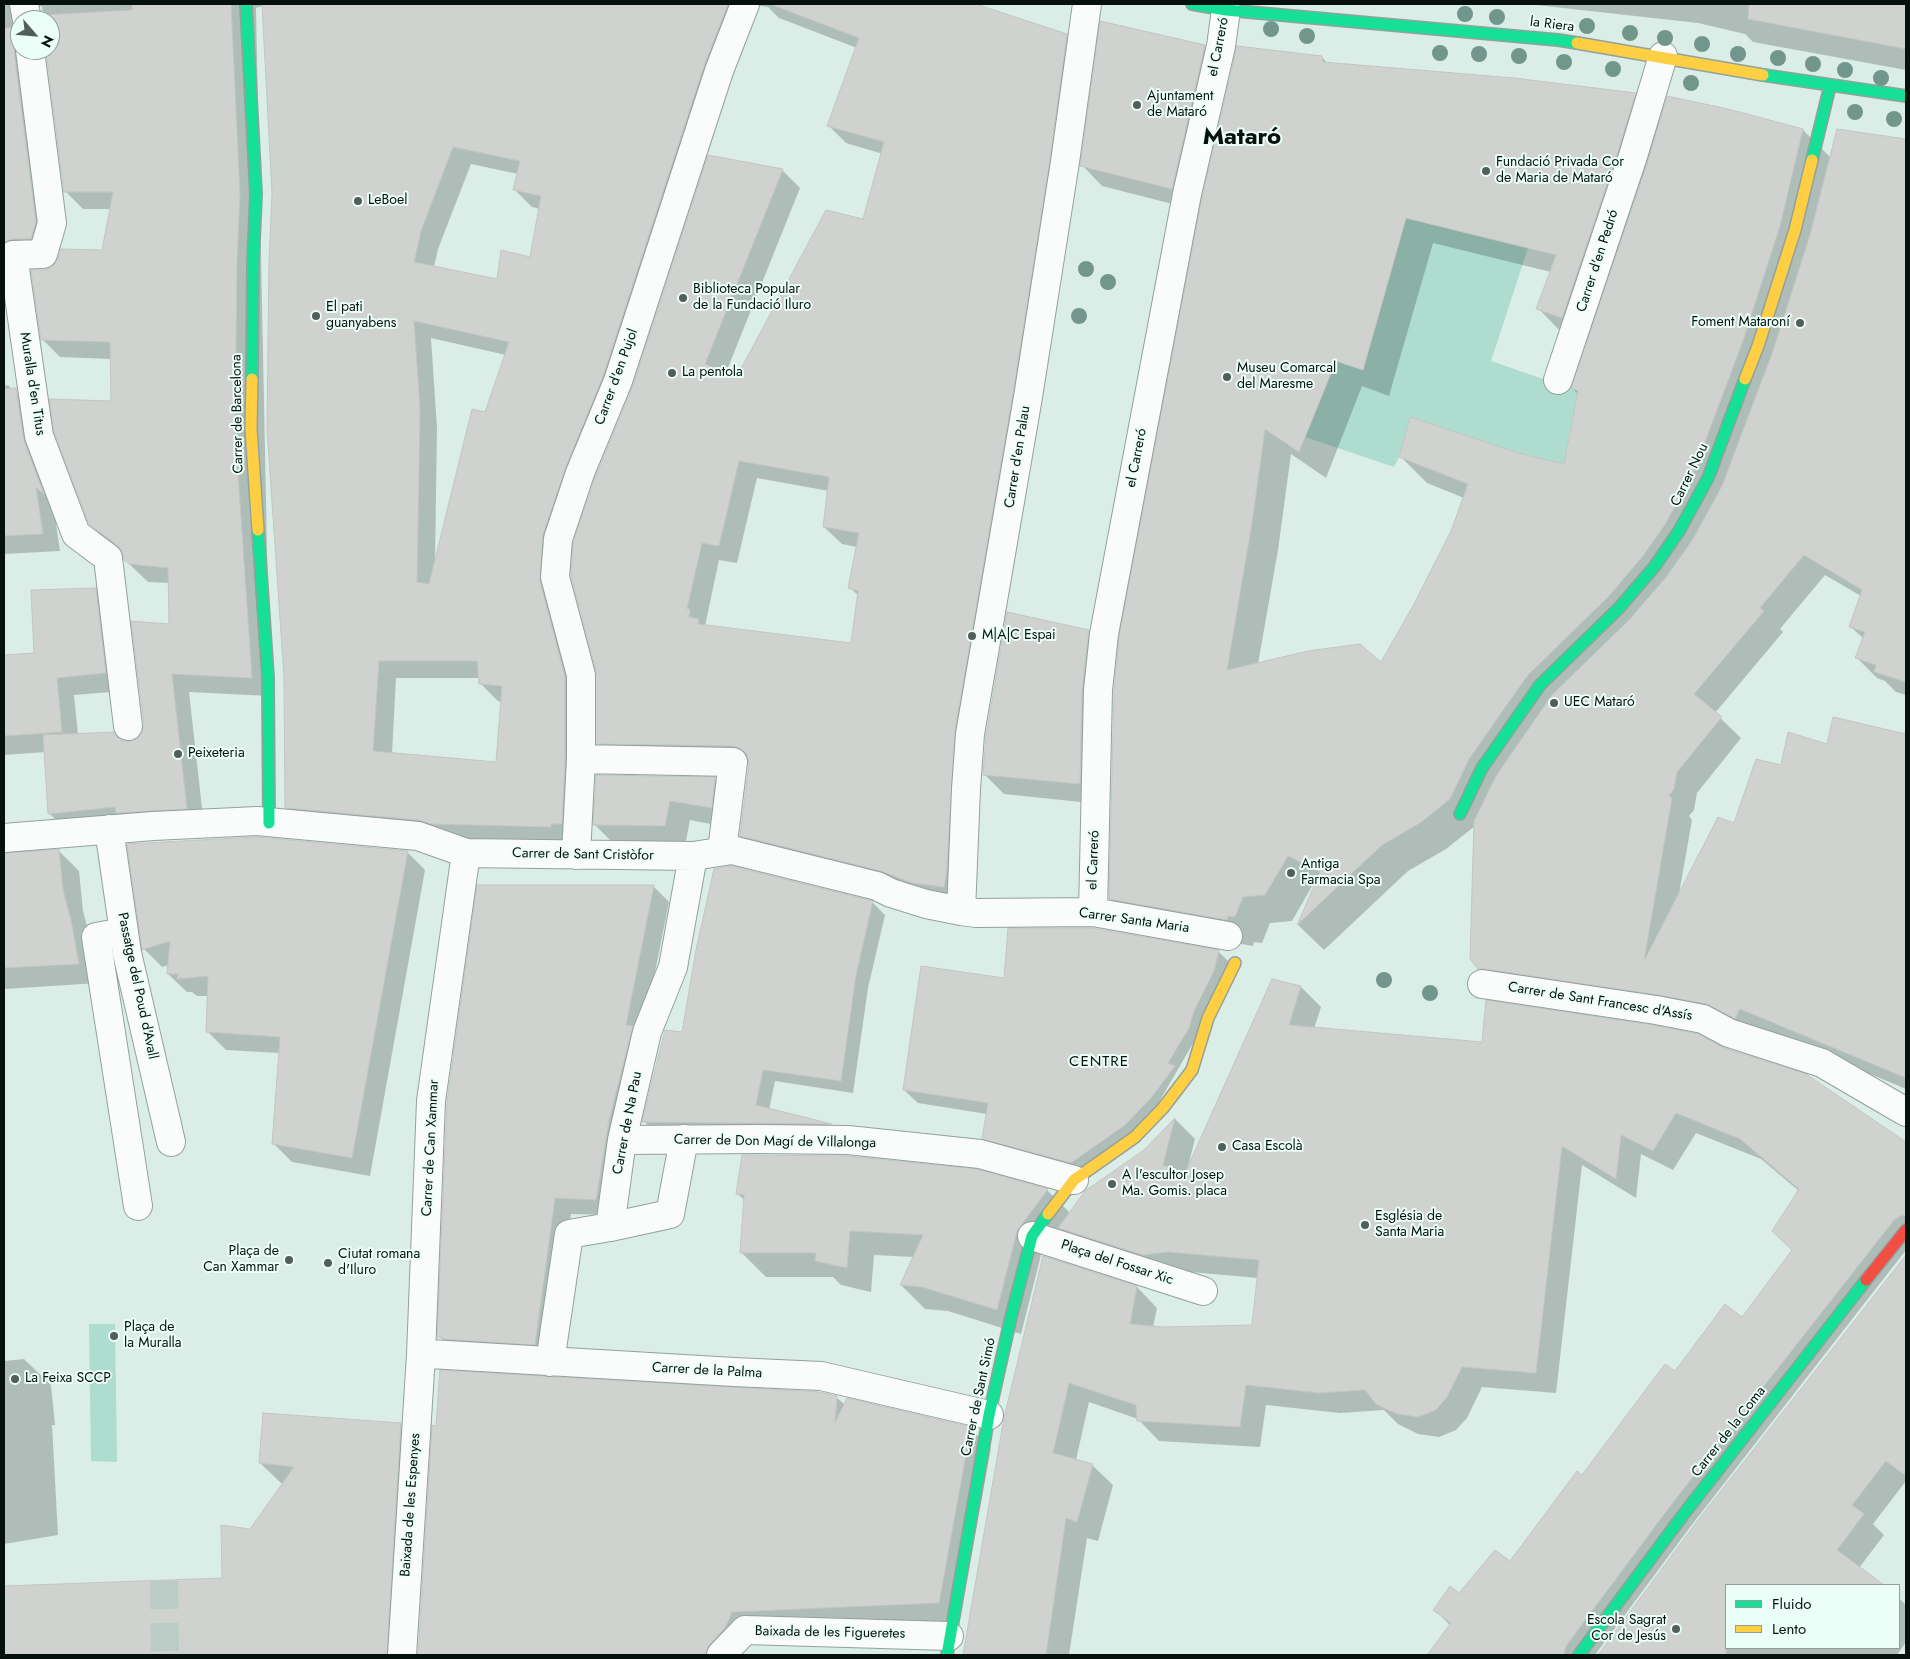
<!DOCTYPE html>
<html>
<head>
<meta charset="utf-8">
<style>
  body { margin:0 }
  #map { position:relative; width:1910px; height:1659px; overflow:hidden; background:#dbede7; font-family:Jost,sans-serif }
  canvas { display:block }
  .frame { position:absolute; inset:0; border:5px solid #06110e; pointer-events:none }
  .legend { position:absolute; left:1725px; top:1584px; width:175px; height:65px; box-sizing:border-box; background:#ebfef8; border:1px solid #8f9f9a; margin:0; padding:6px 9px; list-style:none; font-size:15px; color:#06110e }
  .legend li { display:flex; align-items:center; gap:10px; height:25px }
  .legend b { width:25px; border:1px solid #8f9f9a }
  .north { position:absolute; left:10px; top:10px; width:50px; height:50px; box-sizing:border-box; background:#ebfef8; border:1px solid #8f9f9a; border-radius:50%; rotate:117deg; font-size:14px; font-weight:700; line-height:20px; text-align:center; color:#06110e }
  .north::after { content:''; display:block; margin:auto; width:18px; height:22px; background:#515e5a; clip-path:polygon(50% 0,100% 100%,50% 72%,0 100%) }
</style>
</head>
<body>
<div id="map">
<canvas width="1910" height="1659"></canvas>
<div class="frame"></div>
<ul class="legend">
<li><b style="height:6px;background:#16e098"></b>Fluido</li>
<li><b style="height:6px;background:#ffcf43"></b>Lento</li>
</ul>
<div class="north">N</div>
</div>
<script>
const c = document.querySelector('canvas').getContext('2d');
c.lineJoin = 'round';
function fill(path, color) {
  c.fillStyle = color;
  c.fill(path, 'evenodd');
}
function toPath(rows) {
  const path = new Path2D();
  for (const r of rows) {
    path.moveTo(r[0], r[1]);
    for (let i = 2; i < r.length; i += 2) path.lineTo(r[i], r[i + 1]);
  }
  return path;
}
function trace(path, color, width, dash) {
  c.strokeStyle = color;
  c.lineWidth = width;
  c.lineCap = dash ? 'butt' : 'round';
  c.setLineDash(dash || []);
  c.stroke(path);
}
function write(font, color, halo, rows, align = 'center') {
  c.font = font + ' Jost,sans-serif';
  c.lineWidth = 4;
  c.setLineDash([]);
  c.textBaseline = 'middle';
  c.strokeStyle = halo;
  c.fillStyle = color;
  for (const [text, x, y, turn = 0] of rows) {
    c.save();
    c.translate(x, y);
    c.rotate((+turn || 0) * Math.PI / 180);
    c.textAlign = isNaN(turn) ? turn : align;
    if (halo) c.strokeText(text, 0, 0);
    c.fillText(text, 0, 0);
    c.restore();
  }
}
const green = toPath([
  [1406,218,1528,248,1491,361,1578,391,1564,464,1518,453,1410,417,1399,457,1394,467,1305,437,1336,361,1363,370],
  [89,1324,115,1324,117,1462,91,1461]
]);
const shadow = toPath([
  [4,4,972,4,1066,36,1084,53,972,750,962,905,759,853,741,835,750,764,616,761,598,743,597,671,572,575,782,170,800,188,725,375,736,380,864,220,883,154,846,143,828,125,857,48,779,18,768,7,761,6,755,9,560,556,583,696,579,841,450,841,304,825,286,807,285,677,273,193,263,6,256,8,270,696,189,692,204,826,67,831,49,813,46,752,4,755,4,656,35,654,95,589,113,607,123,691,74,695,78,735,113,733,122,741,129,743,138,740,143,733,170,625,170,583,148,582,125,560,124,553,108,542,90,524,112,402,111,359,60,357,42,339,44,271,103,251,111,209,83,209,65,191,47,50,50,50,50,20,43,20,42,6,32,9,20,20,20,50,53,240,4,283],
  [471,164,518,174,514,189,532,207,540,209,531,258,498,280,434,267,438,249],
  [431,338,506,355,435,562,437,428],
  [757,478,829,491,824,527,842,544,857,547,849,587,859,596,852,645,705,626,719,560,737,563],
  [396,678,480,678,480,683,498,701,502,702,497,763,392,754],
  [1527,4,1906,4,1906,70,1753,42,1745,34,1698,23],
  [1205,46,1225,67,1192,209,1102,186,1082,165],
  [1322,57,1328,64,1635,94,1661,121,1727,110,1803,130,1831,158,1838,130,1906,141,1906,695,1896,692,1885,681,1877,678,1857,658,1864,639,1851,627,1861,596,1825,575,1780,629,1783,632,1715,713,1741,738,1697,793,1694,810,1689,816,1692,820,1679,894,1782,767,1828,746,1834,718,1906,736,1906,1089,1761,1028,1756,1038,1500,989,1479,968,1475,826,1446,849,1408,871,1324,950,1298,925,1317,882,1315,881,1292,921,1270,923,1262,943,1254,942,1253,946,1137,925,1110,898],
  [1433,243,1551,272,1538,308,1564,335,1587,343,1572,388,1579,395,1565,466,1517,454,1401,457,1427,483,1464,498,1452,532,1414,607,1381,664,1258,664,1278,550,1291,454,1326,478,1362,386,1389,396],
  [8,385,26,403,53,503,60,551,4,554,4,386],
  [1088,632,1108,652,1100,804,1004,794,984,774],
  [715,779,735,799,731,828,690,820,685,846,615,845,594,824],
  [59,851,79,871,83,911,91,941,99,983,4,989,4,855],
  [407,852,425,870,370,1176,292,1162,274,1144,280,1053,226,1050,208,1032,209,996,197,996,192,992,187,992,168,974,169,965,162,967,144,949],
  [653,886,669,902,642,1037,612,1215,571,1214,551,1360,455,1352,439,1336],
  [872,902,885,915,868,988,853,1093,775,1081,769,1110,831,1125,842,1136,656,1134,644,1121,684,1034],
  [1218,951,1232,965,1227,985,1138,1138,1085,1176,997,1152,984,1138,987,1114,918,1103,904,1090,1005,979],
  [1273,980,1301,987,1321,1007,1314,1029,1484,1043,1724,1049,1805,1075,1906,1143,1906,1250,1691,1526,1595,1655,1428,1655,1450,1625,1434,1609,1510,1563,1582,1477,1675,1373,1742,1319,1793,1250,1799,1191,1761,1159,1696,1133,1673,1170,1641,1154,1636,1198,1582,1165,1556,1393,1482,1387,1467,1418,1456,1430,1439,1437,1418,1434,1398,1424,1384,1410,1340,1413,1266,1405,1260,1447,1159,1441,1138,1419,1089,1402,1076,1460,1092,1465,1113,1485,1098,1541,1087,1538,1069,1655,963,1655,1006,1418,1137,1287,1157,1308,1153,1327,1253,1327,1258,1278,1190,1272,1079,1248,1060,1229,1041,1255,1021,1334,948,1311,925,1309,901,1285,914,1257,874,1255,871,1292,841,1285,833,1277,766,1277,741,1252,745,1201,737,1193,1047,1190,1070,1213,1145,1151,1175,1119,1195,1139,1188,1167],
  [1906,1257,1906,1481,1873,1524,1884,1535,1859,1568,1882,1585,1726,1585,1726,1648,1899,1648,1899,1598,1906,1605,1906,1642,1897,1655,1600,1655,1696,1525],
  [24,1359,51,1385,55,1425,52,1425,58,1535,4,1544,4,1361],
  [836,1397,845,1405,970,1428,991,1448,959,1623,737,1632,737,1655,419,1655,433,1427],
  [400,1424,421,1445,408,1655,4,1655,4,1587,223,1579,250,1530,284,1484,281,1483,260,1463]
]);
const building = toPath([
  [132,4,231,4,240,194,237,261,235,430,252,678,172,674,187,809,116,813,115,807,48,814,43,735,114,732,116,736,122,740,130,741,138,738,142,732,144,724,131,621,169,624,168,568,129,564,124,560,122,551,118,546,89,524,54,432,49,399,111,401,110,342,41,340,31,270,44,270,52,267,58,259,61,249,102,250,113,192,64,192,46,50,50,50,50,20,42,20,42,15,132,10,132,4],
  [262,4,728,4,704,66,603,376,566,467,543,534,540,581,565,677,565,759,562,824,551,824,551,827,431,824,419,820,285,808,284,677,267,429,269,261,272,193,262,4],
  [453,147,520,161,513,190,541,196,530,257,501,250,497,279,414,262,421,231,453,147],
  [414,321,509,342,485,412,472,409,429,584,417,582,420,409,414,321],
  [379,661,477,661,479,684,502,686,496,762,373,751,379,661],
  [776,4,976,4,1067,34,1050,160,1013,394,955,731,947,869,944,887,912,883,881,871,740,836,749,764,747,755,741,749,733,746,597,744,597,675,571,576,573,542,595,478,633,386,708,155,783,169,705,364,736,378,826,210,863,219,884,142,827,126,859,38,775,6,776,4],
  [739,461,829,477,823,527,859,533,848,588,858,591,851,643,698,624,699,619,689,617,690,609,687,609,702,543,719,546,739,461],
  [1749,4,1906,4,1906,49,1748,19,1749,4],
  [1100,21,1205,45,1172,189,1080,166,1100,21],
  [4,28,14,28,20,34,14,52,36,222,31,239,12,239,4,243,4,28],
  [1237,46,1322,56,1323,62,1514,78,1636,93,1618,151,1562,318,1536,309,1556,255,1406,218,1363,370,1336,361,1299,452,1265,429,1252,523,1227,670,1308,651,1360,644,1381,662,1413,606,1451,531,1468,484,1399,457,1410,417,1518,453,1564,464,1578,391,1571,388,1648,161,1667,96,1728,109,1803,129,1780,226,1743,341,1694,471,1666,523,1643,556,1608,597,1527,676,1469,759,1450,799,1420,823,1382,845,1297,925,1320,872,1288,856,1265,895,1243,897,1235,917,1228,916,1227,920,1109,899,1114,691,1119,636,1202,197,1237,46],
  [1837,129,1906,139,1906,682,1874,672,1876,665,1855,658,1865,632,1849,627,1862,590,1804,555,1760,608,1764,611,1694,694,1722,717,1677,772,1674,789,1669,796,1672,798,1644,961,1718,817,1734,823,1756,759,1781,765,1788,732,1827,744,1833,717,1906,734,1906,1078,1740,1009,1735,1019,1706,1004,1658,995,1484,969,1478,969,1470,959,1474,821,1496,776,1552,695,1630,619,1667,576,1693,539,1722,486,1773,351,1810,235,1837,129],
  [16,388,24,441,44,494,36,488,43,534,4,536,4,389,16,388],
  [96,588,106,673,57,678,62,732,4,736,4,655,34,653,31,590,96,588],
  [1007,612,1089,630,1082,690,1080,784,983,775,986,736,1007,612],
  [596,775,715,777,712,808,670,801,665,826,593,825,596,775],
  [257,837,408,851,352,1158,272,1144,280,1037,206,1032,208,976,177,979,178,974,167,974,170,941,142,950,127,844,257,837],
  [59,849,63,890,71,920,79,964,4,968,4,853,59,849],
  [731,866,873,901,856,975,841,1081,763,1070,756,1105,832,1124,642,1122,665,1030,682,1032,696,950,714,869,731,866],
  [477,885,654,885,626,1025,633,1026,609,1120,596,1200,555,1198,535,1345,442,1339,442,1337,437,1337,447,1102,477,885],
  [1008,928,1092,928,1219,950,1214,971,1194,1011,1189,1028,1168,1063,1175,1066,1151,1098,1125,1125,1071,1163,982,1139,988,1103,903,1090,921,966,1004,978,1008,928],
  [1272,979,1301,986,1289,1025,1482,1042,1486,1000,1653,1025,1698,1034,1724,1048,1806,1074,1906,1142,1906,1215,1900,1216,1894,1220,1671,1505,1566,1646,1564,1655,1427,1655,1451,1623,1433,1610,1450,1586,1459,1593,1495,1550,1510,1561,1577,1471,1582,1475,1665,1364,1675,1371,1725,1304,1742,1317,1792,1250,1772,1231,1799,1189,1740,1139,1676,1113,1653,1151,1621,1135,1616,1179,1562,1146,1536,1373,1462,1367,1447,1397,1436,1410,1418,1417,1397,1414,1376,1404,1365,1390,1319,1393,1246,1385,1240,1427,1137,1421,1136,1405,1069,1383,1053,1453,1093,1464,1077,1522,1066,1518,1046,1655,963,1655,1004,1418,1043,1256,1137,1286,1130,1324,1164,1327,1252,1325,1259,1260,1168,1252,1143,1255,1058,1228,1085,1191,1144,1150,1175,1118,1163,1165,1185,1173,1272,979],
  [742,1155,847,1156,977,1169,1048,1189,1017,1231,997,1310,922,1287,900,1285,923,1235,850,1231,847,1268,815,1261,816,1253,740,1253,744,1195,736,1194,742,1155],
  [1906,1255,1906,1476,1886,1461,1852,1505,1864,1514,1837,1550,1884,1585,1726,1585,1726,1655,1598,1655,1695,1524,1906,1255],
  [440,1370,819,1392,837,1396,835,1423,847,1398,971,1427,939,1603,732,1612,725,1628,709,1645,706,1655,418,1655,432,1425,436,1426,440,1370],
  [263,1413,401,1423,387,1655,4,1655,4,1586,222,1578,221,1525,250,1529,294,1467,259,1463,263,1413]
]);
const streetTunnel = toPath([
  [164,1581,165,1655]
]);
const street = toPath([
  [24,4,27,20],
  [30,50,52,223,43,254,13,255,39,436,76,534,108,558,128,726],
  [1558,380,1633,156,1663,56],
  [581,759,733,762,723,843,719,852],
  [109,829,127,953,171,1142],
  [4,838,153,826,257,821,418,836,466,853,693,856,732,850,877,886,891,893,926,904,961,911,976,913,1093,912,1228,936],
  [576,855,581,759,581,675,555,577,558,539,580,473,618,381,719,71,745,4],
  [961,911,966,789,970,734,1028,397,1065,162,1087,4],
  [1093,912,1098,690,1104,634,1187,194,1221,46,1226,10],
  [124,932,96,937,138,1206],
  [1482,984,1656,1010,1703,1019,1729,1033,1822,1063,1906,1112],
  [622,1140,760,1139,848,1140,980,1154,1074,1180],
  [610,1227,670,1214,684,1139],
  [1032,1236,1203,1291],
  [421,1355,430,1354,734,1372,821,1376,989,1415],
  [550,1362,569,1234,610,1227,622,1140,647,1032,673,967,693,856],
  [402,1655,421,1355,431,1101,466,853],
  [721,1655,745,1630,949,1636]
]);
const fast = toPath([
  [246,4,256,194,253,261,252,379],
  [1192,4,1226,10,1558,40,1577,43],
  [1763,75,1906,96],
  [1812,160,1830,86],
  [258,530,268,678,269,823],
  [1460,814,1482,768,1540,685,1619,608,1655,566,1679,531,1708,478,1745,379],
  [947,1655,989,1415,1011,1317,1032,1236,1048,1214],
  [1579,1655,1683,1515,1866,1280]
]);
const slow = toPath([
  [1577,43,1763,75],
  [252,379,251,429,258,530],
  [1745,379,1758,346,1795,230,1812,160],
  [1048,1214,1074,1180,1135,1137,1163,1108,1192,1070,1208,1018,1235,963]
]);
const jam = toPath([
  [1866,1280,1906,1230]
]);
const trees = [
  [1465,14],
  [1497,17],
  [1587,26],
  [1271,29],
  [1630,33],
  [1307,36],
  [1665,38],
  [1702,44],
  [1440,53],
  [1479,54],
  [1738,54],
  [1519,56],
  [1778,58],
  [1564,62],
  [1813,64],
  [1613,69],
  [1845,70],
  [1881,78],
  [1691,83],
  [1855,112],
  [1894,119],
  [1086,269],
  [1108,282],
  [1079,316],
  [1384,980],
  [1430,993]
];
const markers = [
  [1137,105,5,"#515e5a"],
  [1486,171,5,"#515e5a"],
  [358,201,5,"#515e5a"],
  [683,298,5,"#515e5a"],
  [316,316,5,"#515e5a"],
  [1800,323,5,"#515e5a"],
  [672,373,5,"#515e5a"],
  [1227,377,5,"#515e5a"],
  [972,636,5,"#515e5a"],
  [1554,703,5,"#515e5a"],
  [178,754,5,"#515e5a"],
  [1291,873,5,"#515e5a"],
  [1222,1147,5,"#515e5a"],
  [1112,1184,5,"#515e5a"],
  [1365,1225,5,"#515e5a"],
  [289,1260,5,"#515e5a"],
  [328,1263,5,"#515e5a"],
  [114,1336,5,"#515e5a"],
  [15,1379,5,"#515e5a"],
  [1676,1629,5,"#515e5a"]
];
const streetNames = [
  ["la Riera",1552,25,7],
  ["el Carreró",1219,47,-79],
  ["Carrer d'en Pedró",1598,261,-72],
  ["Carrer d'en Pujol",617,377,-70],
  ["Muralla d'en Titus",32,384,81],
  ["Carrer de Barcelona",238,414,-91],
  ["Carrer d'en Palau",1018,457,-81],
  ["el Carreró",1137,458,-79],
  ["Carrer Nou",1690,475,-64],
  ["Carrer de Sant Cristòfor",583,855,1],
  ["el Carreró",1094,860,-88],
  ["Carrer Santa Maria",1134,921,8],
  ["Passatge del Poud d'Avall",137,986,78],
  ["Carrer de Sant Francesc d'Assís",1600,1002,9],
  ["Carrer de Na Pau",628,1123,-79],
  ["Carrer de Don Magí de Villalonga",775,1142,1],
  ["Carrer de Can Xammar",431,1148,-87],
  ["Plaça del Fossar Xic",1117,1263,18],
  ["Carrer de la Palma",707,1371,3],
  ["Carrer de Sant Simó",979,1397,-78],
  ["Carrer de la Coma",1729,1432,-52],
  ["Baixada de les Espenyes",411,1505,-86],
  ["Baixada de les Figueretes",830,1633,1]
];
const poiNames = [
  ["Ajuntament",1147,97],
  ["de Mataró",1147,113],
  ["Fundació Privada Cor",1496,163],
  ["de Maria de Mataró",1496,179],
  ["LeBoel",368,201],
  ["Biblioteca Popular",693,290],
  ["de la Fundació Iluro",693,306],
  ["El pati",326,308],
  ["guanyabens",326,324],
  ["Foment Mataroní",1790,323,"right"],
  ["Museu Comarcal",1237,369],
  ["del Maresme",1237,385],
  ["La pentola",682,373],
  ["M|A|C Espai",982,636],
  ["UEC Mataró",1564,703],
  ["Peixeteria",188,754],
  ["Antiga",1301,865],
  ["Farmacia Spa",1301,881],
  ["Casa Escolà",1232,1147],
  ["A l'escultor Josep",1122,1176],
  ["Ma. Gomis. placa",1122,1192],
  ["Església de",1375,1217],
  ["Santa Maria",1375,1233],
  ["Plaça de",279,1252,"right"],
  ["Can Xammar",279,1268,"right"],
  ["Ciutat romana",338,1255],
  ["d'Iluro",338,1271],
  ["Plaça de",124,1328],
  ["la Muralla",124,1344],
  ["La Feixa SCCP",25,1379],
  ["Escola Sagrat",1666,1621,"right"],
  ["Cor de Jesús",1666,1637,"right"]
];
const neighbourhoodNames = [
  ["CENTRE",1099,1062]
];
const townNames = [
  ["Mataró",1242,138]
];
fill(green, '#aedccf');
fill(shadow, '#0003');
fill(building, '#cfd2ce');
trace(building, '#c3c5c2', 1);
trace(streetTunnel, '#bbccc6', 28, [28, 14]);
trace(street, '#92a19c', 30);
trace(fast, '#92a19c', 14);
trace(slow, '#92a19c', 14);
trace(jam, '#92a19c', 14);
trace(street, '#fafcfb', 28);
trace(fast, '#16e098', 11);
trace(slow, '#ffcf43', 11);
trace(jam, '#f24e42', 11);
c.fillStyle = '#72968c';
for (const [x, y] of trees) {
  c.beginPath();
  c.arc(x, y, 8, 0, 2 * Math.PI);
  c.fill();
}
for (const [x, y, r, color] of markers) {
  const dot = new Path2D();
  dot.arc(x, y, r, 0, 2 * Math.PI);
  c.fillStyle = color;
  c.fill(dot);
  trace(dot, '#ebfef8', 2);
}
write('14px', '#06110e', '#ebfef8', streetNames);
write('14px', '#06110e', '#ebfef8', poiNames, 'left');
c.letterSpacing = '1px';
write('15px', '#06110e', '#ebfef8', neighbourhoodNames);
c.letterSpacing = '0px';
write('bold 24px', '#06110e', '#ebfef8', townNames);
</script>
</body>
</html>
